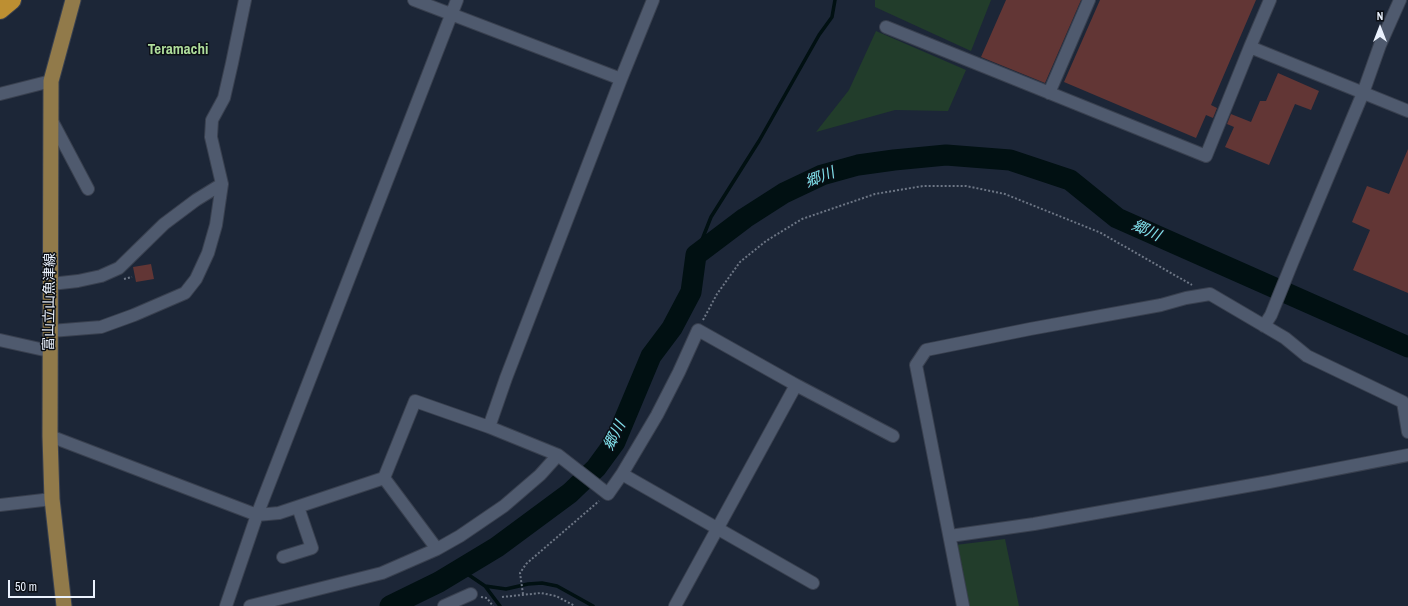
<!DOCTYPE html>
<html>
<head>
<meta charset="utf-8">
<style>
  body { margin:0 }
  #map { position:relative; width:1408px; height:606px; overflow:hidden; background:#1c2637; font-family:"Archivo Narrow",sans-serif }
  canvas { display:block }
  .north { position:absolute; left:1360px; top:8px; width:40px; height:40px; -webkit-text-stroke:3px #0b0f16; paint-order:stroke; rotate:0deg; font-size:11px; font-weight:700; line-height:16px; text-align:center; color:#ebf2fe }
  .north::after { content:''; display:block; margin:auto; width:14px; height:18px; background:#ebf2fe; clip-path:polygon(50% 0,100% 100%,50% 72%,0 100%) }
  .scale { position:absolute; left:8px; top:580px; width:87px; height:18px; box-sizing:border-box; border:2px solid #ebf2fe; border-top:0; padding-left:5px; font-size:12px; line-height:14px; white-space:nowrap; color:#ebf2fe; -webkit-text-stroke:3px #0b0f16; paint-order:stroke }
</style>
</head>
<body>
<div id="map">
<canvas width="1408" height="606"></canvas>
<div class="north">N</div>
<div class="scale">50 m</div>
</div>
<script>
const c = document.querySelector('canvas').getContext('2d');
c.lineJoin = 'round';
function fill(path, color) {
  c.fillStyle = color;
  c.fill(path, 'evenodd');
}
function toPath(rows) {
  const path = new Path2D();
  for (const r of rows) {
    path.moveTo(r[0], r[1]);
    for (let i = 2; i < r.length; i += 2) path.lineTo(r[i], r[i + 1]);
  }
  return path;
}
function trace(path, color, width, dash) {
  c.strokeStyle = color;
  c.lineWidth = width;
  c.lineCap = dash ? 'butt' : 'round';
  c.setLineDash(dash || []);
  c.stroke(path);
}
function write(font, color, halo, rows, align = 'center') {
  c.font = font + ' "Archivo Narrow","Noto Sans JP",sans-serif';
  c.lineWidth = 3;
  c.setLineDash([]);
  c.textBaseline = 'middle';
  c.strokeStyle = halo;
  c.fillStyle = color;
  for (const [text, x, y, turn = 0] of rows) {
    c.save();
    c.translate(x, y);
    c.rotate((+turn || 0) * Math.PI / 180);
    c.textAlign = isNaN(turn) ? turn : align;
    if (halo) c.strokeText(text, 0, 0);
    c.fillText(text, 0, 0);
    c.restore();
  }
}
const green = toPath([
  [875,0,991,0,971,51,875,7],
  [876,31,966,70,948,111,895,110,816,132,849,90],
  [1005,539,1019,606,967,606,955,545]
]);
const stream = toPath([
  [696,255,711,217,759,141,819,35,832,17,835,0],
  [460,569,485,586,500,606],
  [485,586,506,589,528,584,542,583,557,586,593,606]
]);
const river = toPath([
  [390,606,439,582,497,547,570,493,596,468,615,442,651,356,672,328,691,292,696,255,745,218,784,193,822,175,858,165,894,160,946,155,1010,160,1070,180,1117,218,1408,347]
]);
const building = toPath([
  [1006,0,1081,0,1045,83,981,57],
  [1100,0,1256,0,1211,105,1217,108,1213,118,1206,115,1196,138,1064,82],
  [1278,73,1319,91,1311,110,1295,104,1269,165,1225,147,1234,127,1227,124,1231,114,1251,122,1260,101,1266,101],
  [1408,149,1408,293,1353,270,1370,230,1352,222,1367,186,1389,194],
  [151,264,154,279,136,282,133,267]
]);
const path = toPath([
  [124,279,132,277],
  [703,320,717,294,740,262,766,241,802,219,875,194,923,186,966,186,1005,194,1101,233,1192,285],
  [523,594,520,573,526,564,599,501],
  [481,597,487,598,493,606],
  [502,597,541,593,556,596,575,606]
]);
const minor = toPath([
  [414,0,621,79],
  [886,27,1206,156,1250,47,1408,111],
  [1250,47,1270,0],
  [1049,93,1089,0],
  [0,94,51,81],
  [51,119,88,189],
  [51,284,78,281,101,276,119,268,164,224,196,200,222,184],
  [1264,326,1271,315,1292,263,1363,93,1380,45,1400,0],
  [51,331,101,327,134,315,185,293,196,279,208,253,216,225,222,184,211,137,212,120,224,98,232,63,245,0],
  [0,340,49,351],
  [489,427,506,378,621,79,653,0],
  [50,436,257,515,279,513,384,478,415,401,489,427,558,455,608,494,622,474,813,583],
  [622,474,657,415,679,372,698,330,796,385],
  [384,478,437,549,460,536,504,506,540,475,558,455],
  [0,505,52,499],
  [950,536,1034,524,1269,482,1408,455],
  [283,557,312,548,298,507],
  [226,606,257,515,457,0],
  [250,606,382,573,437,549],
  [444,606,471,594],
  [675,606,796,385,893,436],
  [963,606,916,365,926,350,1030,329,1161,305,1186,298,1210,294,1285,338,1307,356,1403,402,1408,432]
]);
const major = toPath([
  [64,606,52,499,50,436,51,81,73,0]
]);
const highway = toPath([
  [0,10,12,0]
]);
const streetNames = [
  ["富山立山魚津線",50,302,-89]
];
const neighbourhoodNames = [
  ["Teramachi",178,50]
];
const waterNames = [
  ["郷川",820,178,-21],
  ["郷川",1146,231,24],
  ["郷川",615,436,-63]
];
fill(green, '#223d2b');
trace(stream, '#011012', 3.5);
trace(river, '#011012', 21);
fill(building, '#623635');
trace(minor, '#39404f', 14);
trace(major, '#39404f', 17);
trace(highway, '#39404f', 20);
trace(path, '#6d7685', 2, [2, 2]);
trace(minor, '#4f5a6e', 12);
trace(major, '#917a4a', 15);
trace(highway, '#bd8f32', 18);
write('14px', '#ebf2fe', '#0b0f16', streetNames);
write('bold 15px', '#afdd9b', '#0b0f16', neighbourhoodNames);
write('italic 15px', '#81e3ed', '#0b0f16', waterNames);
</script>
</body>
</html>
